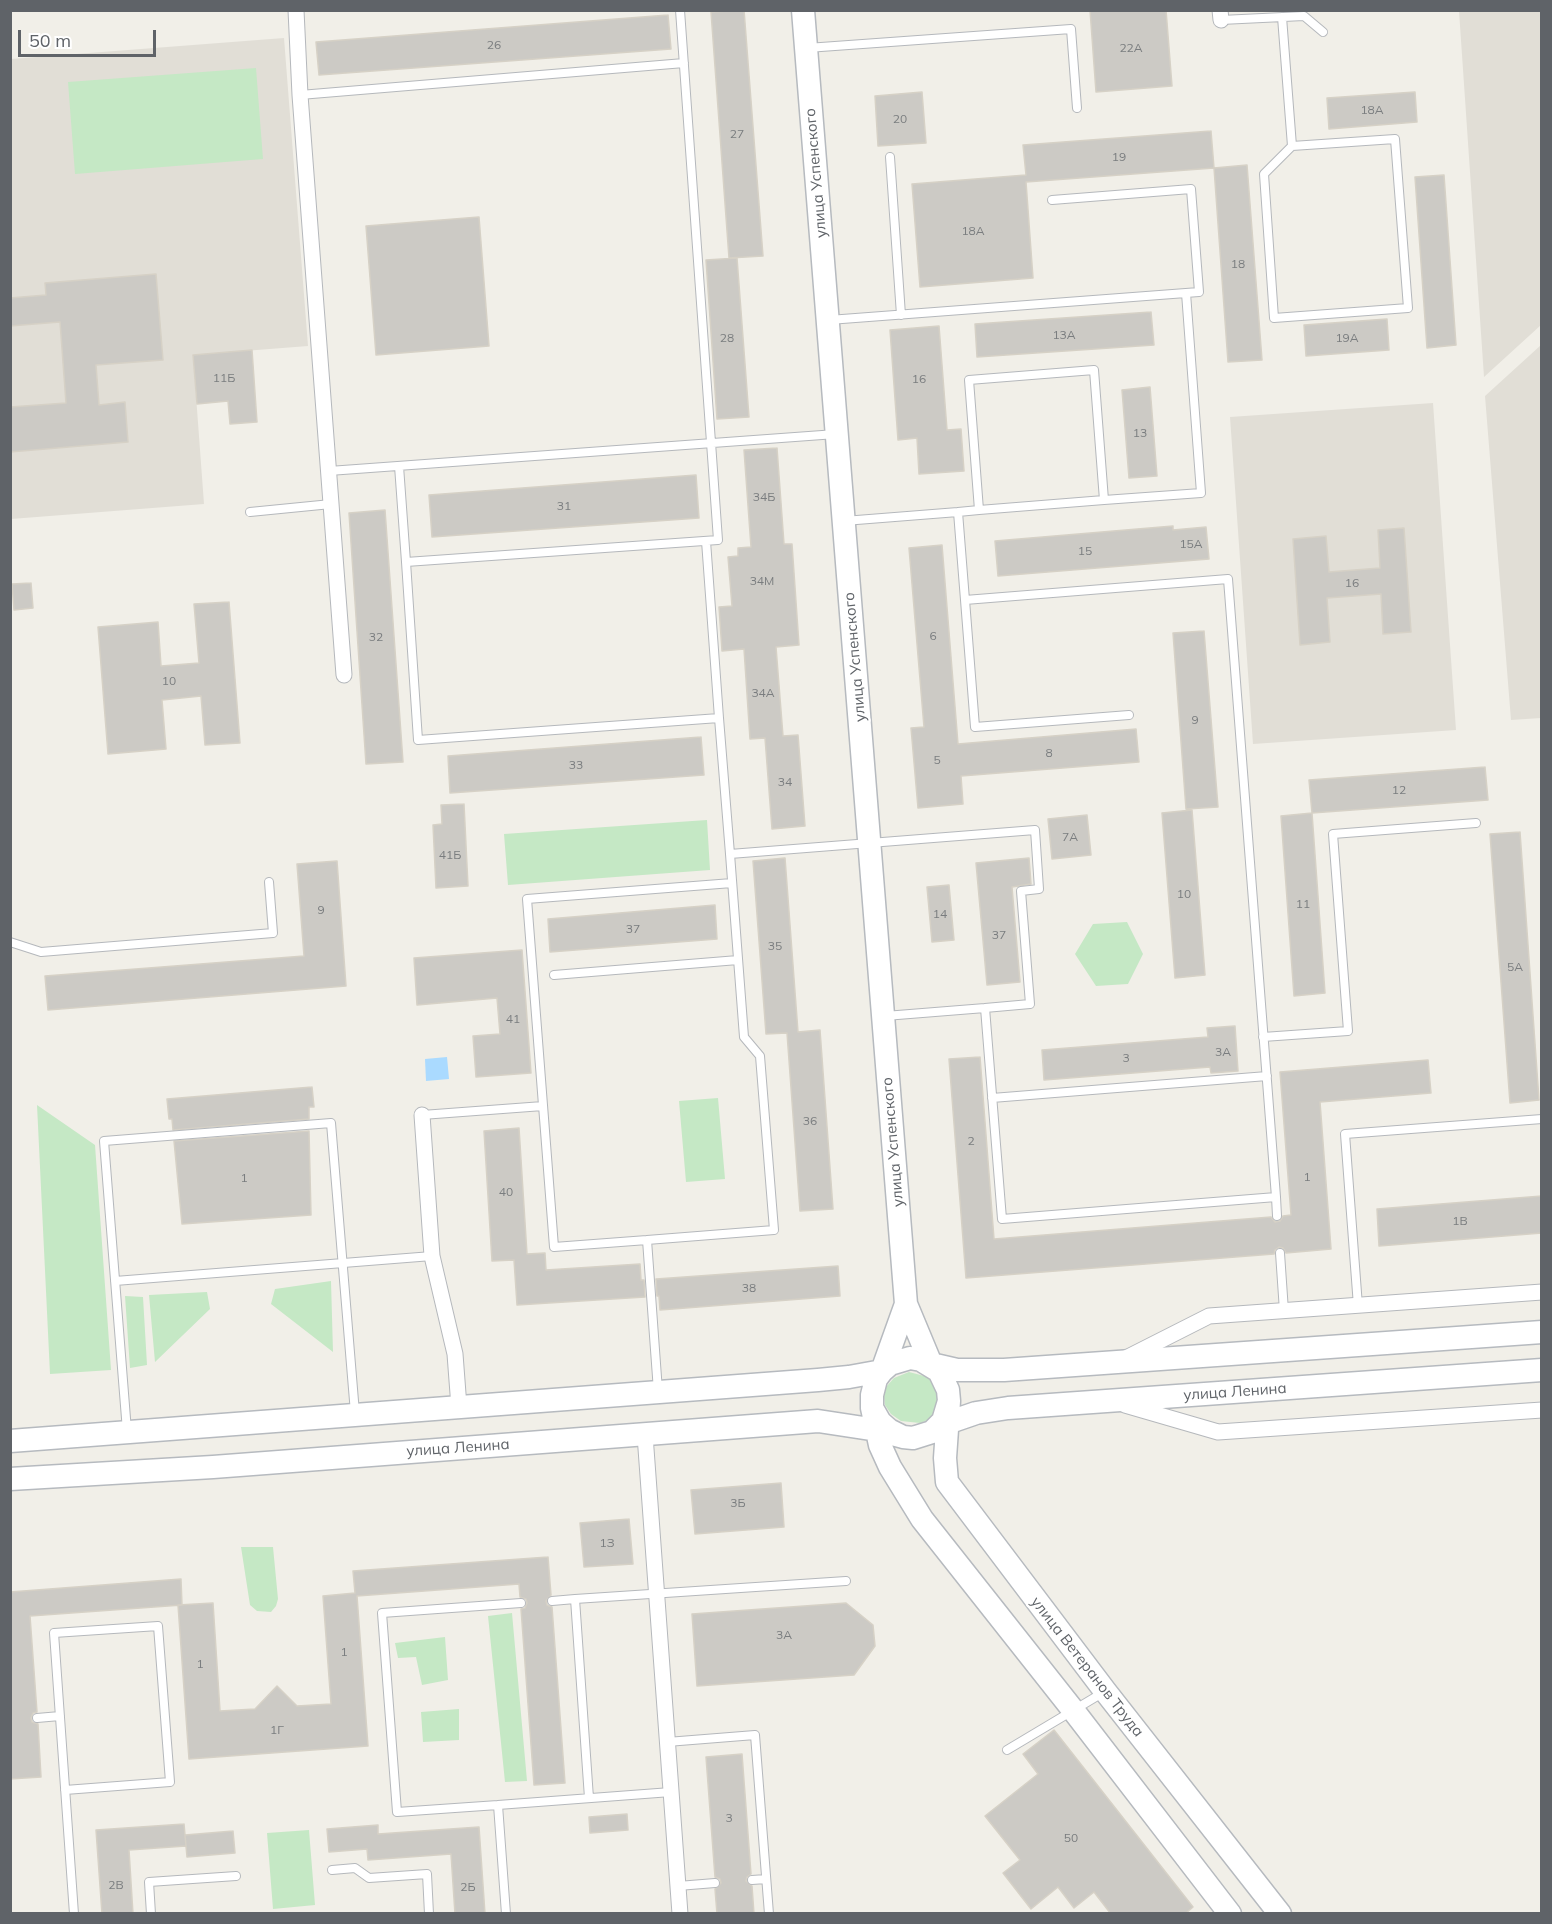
<!DOCTYPE html>
<html>
<head>
<meta charset="utf-8">
<style>
  body { margin:0 }
  #map { position:relative; width:1552px; height:1924px; overflow:hidden; background:#f1efe8; font-family:Mulish,sans-serif }
  canvas { display:block }
  .frame { position:absolute; inset:0; border:12px solid #5f6368; pointer-events:none }
  .scale { position:absolute; left:18px; top:30px; width:138px; height:27px; box-sizing:border-box; border:3px solid #5f6368; border-top:0; padding-left:8px; font-size:18px; line-height:21px; white-space:nowrap; color:#5f6368; -webkit-text-stroke:4px #fff; paint-order:stroke }
</style>
</head>
<body>
<div id="map">
<canvas width="1552" height="1924"></canvas>
<div class="frame"></div>
<div class="scale">50 m</div>
</div>
<script>
const c = document.querySelector('canvas').getContext('2d');
c.lineJoin = 'round';
function fill(path, color) {
  c.fillStyle = color;
  c.fill(path, 'evenodd');
}
function toPath(rows) {
  const path = new Path2D();
  for (const r of rows) {
    path.moveTo(r[0], r[1]);
    for (let i = 2; i < r.length; i += 2) path.lineTo(r[i], r[i + 1]);
  }
  return path;
}
function trace(path, color, width, dash) {
  c.strokeStyle = color;
  c.lineWidth = width;
  c.lineCap = dash ? 'butt' : 'round';
  c.setLineDash(dash || []);
  c.stroke(path);
}
function write(font, color, halo, rows, align = 'center') {
  c.font = font + ' Mulish,sans-serif';
  c.lineWidth = 4.5;
  c.setLineDash([]);
  c.textBaseline = 'middle';
  c.strokeStyle = halo;
  c.fillStyle = color;
  for (const [text, x, y, turn = 0] of rows) {
    c.save();
    c.translate(x, y);
    c.rotate((+turn || 0) * Math.PI / 180);
    c.textAlign = isNaN(turn) ? turn : align;
    if (halo) c.strokeText(text, 0, 0);
    c.fillText(text, 0, 0);
    c.restore();
  }
}
const education = toPath([
  [1459,11,1541,11,1541,325,1484,377],
  [284,38,308,346,193,355,204,504,11,519,11,59],
  [1541,345,1541,718,1511,720,1485,396],
  [1433,403,1456,730,1253,744,1230,417]
]);
const green = toPath([
  [256,68,263,159,75,174,68,82],
  [707,820,710,870,508,885,504,834],
  [1127,922,1143,954,1128,984,1096,986,1075,954,1093,924],
  [718,1098,725,1179,686,1182,679,1101],
  [37,1105,95,1145,111,1370,50,1374],
  [331,1281,333,1352,271,1304,275,1289],
  [207,1292,210,1309,155,1362,149,1295],
  [125,1296,143,1297,147,1365,130,1368],
  [909,1372,928,1377,937,1385,940,1392,937,1411,928,1420,920,1423,901,1421,891,1414,885,1405,884,1396,886,1387,894,1378],
  [241,1547,273,1547,278,1599,276,1606,271,1612,257,1611,250,1605],
  [512,1613,527,1781,505,1782,488,1616],
  [445,1637,448,1680,422,1685,416,1657,398,1658,395,1643],
  [459,1709,459,1740,423,1742,421,1712],
  [309,1830,315,1905,273,1909,267,1833]
]);
const water = toPath([
  [447,1057,449,1079,426,1081,425,1059]
]);
const building = toPath([
  [744,10,763,256,729,258,711,12,744,10],
  [1090,10,1166,10,1172,86,1096,92,1090,10],
  [668,15,671,49,319,75,316,42,668,15],
  [922,92,926,143,878,146,875,96,922,92],
  [1415,92,1417,122,1329,129,1327,98,1415,92],
  [1211,131,1214,168,1026,182,1033,278,920,287,912,184,1026,175,1023,145,1211,131],
  [1247,165,1262,360,1228,362,1214,168,1247,165],
  [1444,175,1456,345,1427,348,1415,177,1444,175],
  [479,217,489,346,376,355,366,226,479,217],
  [737,258,749,417,717,419,706,260,737,258],
  [156,274,163,360,96,365,99,405,125,402,128,442,10,452,10,407,66,403,60,322,10,326,10,298,46,295,45,283,156,274],
  [1151,312,1154,345,977,357,975,324,1151,312],
  [1387,319,1389,350,1306,356,1304,325,1387,319],
  [939,326,947,430,961,429,964,471,919,474,917,438,898,440,890,330,939,326],
  [252,350,257,422,230,424,228,401,197,404,193,355,252,350],
  [1150,387,1157,476,1129,478,1122,390,1150,387],
  [777,448,784,544,792,544,799,645,776,647,783,736,798,735,805,826,772,829,765,738,750,739,744,649,722,651,719,607,732,606,728,557,738,556,738,548,751,547,744,450,777,448],
  [696,475,699,518,432,537,429,495,696,475],
  [385,510,403,762,366,764,349,513,385,510],
  [1173,526,1173,530,1206,527,1209,559,998,576,995,541,1173,526],
  [1404,528,1411,632,1383,634,1381,594,1327,598,1330,642,1300,645,1293,539,1326,536,1329,572,1380,568,1378,530,1404,528],
  [942,545,958,744,1136,729,1139,762,961,776,963,804,918,808,911,728,924,727,909,548,942,545],
  [31,583,33,608,14,610,12,584,31,583],
  [229,602,240,743,205,745,201,696,162,700,166,749,108,754,98,627,158,622,161,666,199,663,194,604,229,602],
  [1204,631,1218,807,1186,809,1173,633,1204,631],
  [701,737,704,775,450,793,448,756,701,737],
  [1485,767,1488,800,1312,813,1309,780,1485,767],
  [464,804,468,886,436,888,433,825,442,824,441,805,464,804],
  [1192,810,1205,975,1175,978,1162,813,1192,810],
  [1312,813,1325,993,1294,996,1281,816,1312,813],
  [1087,815,1091,855,1052,859,1048,819,1087,815],
  [1520,832,1539,1100,1510,1103,1490,834,1520,832],
  [785,858,798,1032,820,1030,833,1209,800,1211,787,1033,766,1034,753,861,785,858],
  [1029,858,1031,884,1012,887,1020,982,987,985,976,863,1029,858],
  [337,861,346,986,48,1010,45,976,304,956,297,864,337,861],
  [949,885,954,940,932,942,927,887,949,885],
  [715,905,717,939,550,952,548,919,715,905],
  [522,950,531,1073,476,1077,473,1036,500,1034,497,998,417,1005,414,958,522,950],
  [1235,1026,1238,1071,1211,1073,1210,1067,1044,1080,1042,1050,1208,1037,1207,1028,1235,1026],
  [980,1057,994,1239,1271,1217,1275,1222,1280,1221,1283,1216,1291,1215,1280,1072,1428,1060,1431,1093,1320,1102,1331,1249,1286,1253,1283,1248,1279,1247,1275,1250,1274,1254,966,1278,949,1059,980,1057],
  [312,1087,314,1107,309,1107,309,1119,173,1130,172,1119,169,1119,167,1099,312,1087],
  [519,1128,527,1254,545,1253,546,1270,640,1264,641,1280,644,1280,645,1297,517,1305,514,1260,492,1261,484,1131,519,1128],
  [309,1131,311,1215,182,1224,174,1141,309,1131],
  [1542,1196,1542,1233,1379,1246,1377,1209,1542,1196],
  [838,1266,840,1296,660,1310,659,1296,657,1296,656,1279,838,1266],
  [781,1483,784,1527,695,1534,691,1490,781,1483],
  [629,1519,633,1564,584,1567,580,1523,629,1519],
  [548,1557,551,1595,546,1601,547,1605,552,1607,565,1783,534,1785,521,1609,525,1608,527,1603,526,1599,520,1597,519,1584,357,1596,368,1746,189,1759,178,1605,213,1603,220,1711,255,1709,277,1686,297,1706,331,1704,323,1596,355,1593,353,1571,548,1557],
  [181,1579,182,1605,30,1616,37,1712,33,1713,31,1718,32,1722,38,1724,41,1777,10,1779,10,1592,181,1579],
  [846,1603,873,1625,875,1646,854,1675,697,1686,692,1614,846,1603],
  [1054,1730,1193,1907,1185,1914,1111,1914,1094,1892,1074,1908,1058,1887,1031,1909,1003,1873,1020,1860,985,1816,1038,1774,1023,1754,1054,1730],
  [742,1754,751,1874,747,1877,746,1881,752,1886,754,1914,717,1914,715,1889,721,1883,720,1879,715,1877,706,1757,742,1754],
  [627,1814,628,1830,590,1833,589,1817,627,1814],
  [184,1824,186,1846,129,1850,133,1914,102,1914,96,1830,184,1824],
  [378,1825,378,1834,479,1827,485,1914,455,1914,451,1854,368,1860,367,1849,329,1852,327,1829,378,1825],
  [233,1831,235,1853,187,1857,185,1835,233,1831]
]);
const lane = toPath([
  [1282,17,1292,146,1264,174,1274,318,1408,308,1395,139,1292,146],
  [1221,20,1304,16,1323,32],
  [807,48,1071,29,1077,108],
  [300,95,684,63],
  [890,157,901,315],
  [829,320,1199,292,1191,189,1052,200],
  [399,466,406,562,718,540,680,10],
  [329,471,836,434],
  [1104,500,1201,493,1186,293],
  [250,512,331,504],
  [958,512,979,510,969,380,1094,370,1104,500,979,510],
  [844,521,958,512,965,600,1228,579,1276,1197,1002,1219,985,1008,885,1016],
  [406,562,418,740,719,718,706,541],
  [965,600,975,727,1129,715],
  [719,718,730,854,1035,830,1039,889,1021,891,1030,1004,985,1008],
  [10,942,41,952,273,933,269,882],
  [554,975,738,960],
  [1263,1037,1348,1031,1333,834,1476,823],
  [992,1098,1267,1076],
  [422,1115,543,1106],
  [1276,1197,1277,1216],
  [647,1240,554,1247,527,899,732,883],
  [1280,1253,1284,1311],
  [115,1281,432,1256],
  [1358,1306,1345,1134,1542,1119],
  [658,1391,647,1240,774,1230,760,1056,744,1037,730,854],
  [127,1431,104,1141,331,1123,355,1413],
  [552,1601,575,1599],
  [37,1718,60,1716],
  [667,1742,755,1735,769,1914],
  [1007,1750,1104,1692],
  [65,1790,170,1782,158,1626,54,1633,74,1914],
  [589,1798,575,1599,846,1581],
  [498,1805,397,1812,382,1613,521,1603],
  [332,1870,355,1868,369,1878,427,1874,429,1914],
  [752,1880,766,1879],
  [678,1886,715,1883],
  [151,1914,149,1882,236,1876],
  [506,1914,498,1805,671,1792]
]);
const street = toPath([
  [296,10,300,95,344,675],
  [1220,10,1221,20],
  [422,1115,432,1256,455,1354,459,1407],
  [1126,1358,1209,1316,1542,1292],
  [1125,1405,1218,1432,1542,1410],
  [645,1435,680,1914]
]);
const secondary = toPath([
  [803,10,906,1304,931,1364],
  [910,1358,921,1360,939,1371,948,1390,949,1401,943,1421,932,1432,913,1438,903,1437,889,1430,880,1422,872,1408,872,1395,876,1379,882,1371,890,1364,910,1358],
  [931,1364,957,1370,1004,1370,1542,1332],
  [882,1371,906,1304],
  [949,1401,945,1458,947,1482,1105,1691,1280,1914],
  [872,1408,880,1445,890,1467,922,1519,1073,1710,1230,1914],
  [936,1430,947,1423,976,1413,1008,1408,1542,1370],
  [10,1441,818,1380,849,1377,882,1371],
  [10,1479,213,1467,818,1421,877,1430,903,1437]
]);
const numberNames = [
  ["26",494,45],
  ["22А",1131,48],
  ["18А",1372,110],
  ["20",900,119],
  ["27",737,134],
  ["19",1119,157],
  ["18А",973,231],
  ["18",1238,264],
  ["13А",1064,335],
  ["28",727,338],
  ["19А",1347,338],
  ["11Б",224,378],
  ["16",919,379],
  ["13",1140,433],
  ["34Б",764,497],
  ["31",564,506],
  ["15А",1191,544],
  ["15",1085,551],
  ["34М",762,581],
  ["16",1352,583],
  ["6",933,636],
  ["32",376,637],
  ["10",169,681],
  ["34А",763,693],
  ["9",1195,720],
  ["8",1049,753],
  ["5",937,760],
  ["33",576,765],
  ["34",785,782],
  ["12",1399,790],
  ["7А",1070,837],
  ["41Б",450,855],
  ["10",1184,894],
  ["11",1303,904],
  ["9",321,910],
  ["14",940,914],
  ["37",633,929],
  ["37",999,935],
  ["35",775,946],
  ["5А",1515,967],
  ["41",513,1019],
  ["3А",1223,1052],
  ["3",1126,1058],
  ["36",810,1121],
  ["2",971,1141],
  ["1",1307,1177],
  ["1",244,1178],
  ["40",506,1192],
  ["1В",1460,1221],
  ["38",749,1288],
  ["3Б",738,1503],
  ["1З",607,1543],
  ["3А",784,1635],
  ["1",344,1652],
  ["1",200,1664],
  ["1Г",277,1730],
  ["3",729,1818],
  ["50",1071,1838],
  ["2В",116,1885],
  ["2Б",468,1887]
];
const streetNames = [
  ["улица Успенского",816,173,-95],
  ["улица Успенского",855,657,-95],
  ["улица Успенского",893,1142,-95],
  ["улица Ленина",1235,1392,-4],
  ["улица Ленина",458,1448,-4],
  ["улица Ветеранов Труда",1087,1667,52]
];
fill(education, '#e1ded6');
fill(green, '#c5e8c5');
fill(water, '#aadaff');
fill(building, '#cccac5');
trace(building, '#d6d1c6', 1.5);
trace(lane, '#b5b8bc', 10);
trace(street, '#b5b8bc', 17);
trace(secondary, '#b6babf', 25);
trace(lane, '#fff', 8);
trace(street, '#fff', 15);
trace(secondary, '#fff', 22);
write('12px', '#7a7d7f', null, numberNames);
write('15px', '#5f6368', '#fff', streetNames);
</script>
</body>
</html>
